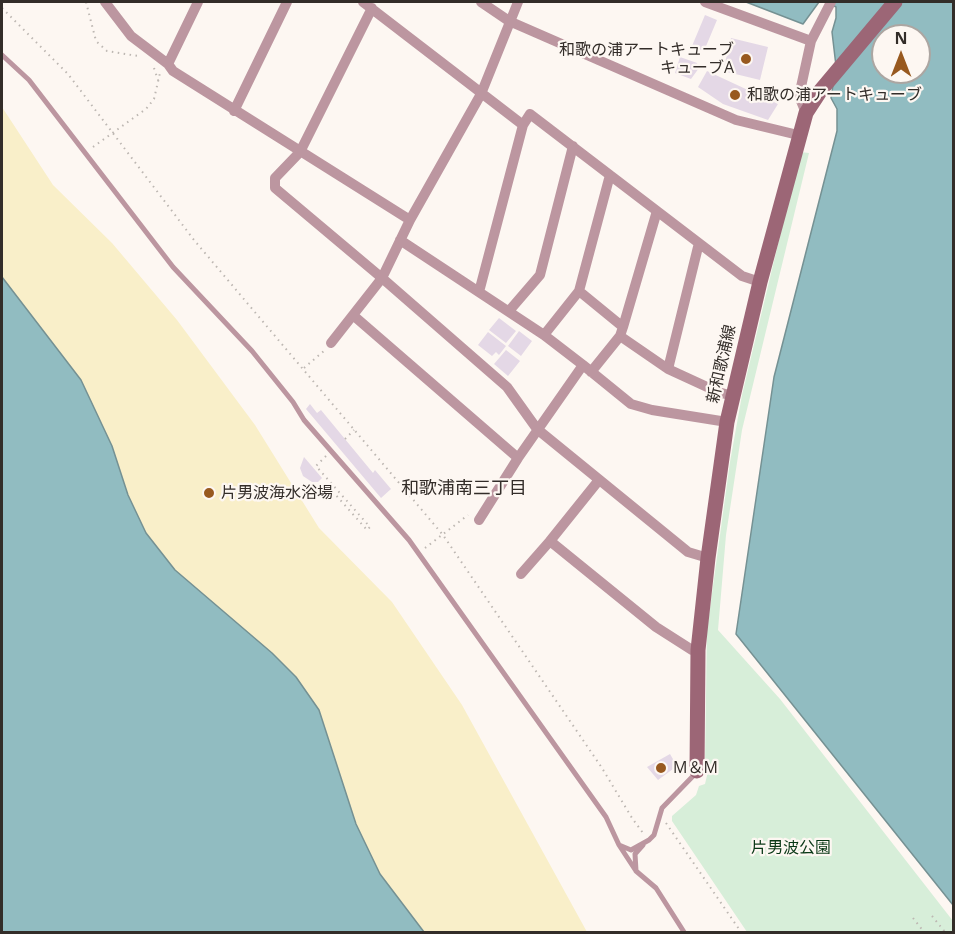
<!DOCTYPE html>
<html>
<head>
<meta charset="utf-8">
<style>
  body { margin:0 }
  #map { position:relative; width:955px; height:934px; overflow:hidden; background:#fdf7f2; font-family:"Open Sans",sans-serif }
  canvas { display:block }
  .frame { position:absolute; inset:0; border:3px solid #332d29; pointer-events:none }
  .north { position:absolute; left:871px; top:24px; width:60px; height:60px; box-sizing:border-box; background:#fdf7f2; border:2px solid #aca6a2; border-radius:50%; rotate:0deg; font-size:16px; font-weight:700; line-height:24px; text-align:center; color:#332d29 }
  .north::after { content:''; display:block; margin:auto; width:21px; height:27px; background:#98591f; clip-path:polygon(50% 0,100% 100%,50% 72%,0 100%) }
</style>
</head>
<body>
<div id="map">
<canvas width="955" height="934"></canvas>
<div class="frame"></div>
<div class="north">N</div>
</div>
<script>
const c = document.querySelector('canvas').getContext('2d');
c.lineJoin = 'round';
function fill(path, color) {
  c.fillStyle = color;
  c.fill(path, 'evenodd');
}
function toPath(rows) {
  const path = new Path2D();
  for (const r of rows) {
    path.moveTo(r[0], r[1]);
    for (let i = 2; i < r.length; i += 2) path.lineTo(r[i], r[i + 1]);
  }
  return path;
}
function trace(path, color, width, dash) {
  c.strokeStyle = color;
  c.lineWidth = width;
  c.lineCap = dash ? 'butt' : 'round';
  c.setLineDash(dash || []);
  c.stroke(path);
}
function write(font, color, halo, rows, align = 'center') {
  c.font = font + ' "Open Sans","Noto Sans JP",sans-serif';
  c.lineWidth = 4.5;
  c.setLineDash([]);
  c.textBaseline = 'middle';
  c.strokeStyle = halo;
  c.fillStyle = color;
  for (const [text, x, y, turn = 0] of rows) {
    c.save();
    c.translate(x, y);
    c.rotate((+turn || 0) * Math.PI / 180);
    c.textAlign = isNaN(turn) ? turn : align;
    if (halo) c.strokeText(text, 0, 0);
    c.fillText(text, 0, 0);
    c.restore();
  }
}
const green = toPath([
  [800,152,809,153,742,430,726,535,718,630,780,699,953,921,953,932,747,932,672,821,672,816,696,795,699,786,705,784,709,767,705,765,707,630,730,462,742,395]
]);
const sand = toPath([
  [2,107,53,185,112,243,177,320,255,425,319,528,392,602,462,705,587,932,371,932,202,633,2,307]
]);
const water = toPath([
  [746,2,819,2,803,24,746,2],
  [827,2,953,2,953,905,736,634,774,377,837,131,837,109,831,98,836,66,832,32,836,18,836,7,827,2],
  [883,36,919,36,919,72,883,72,883,36],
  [2,277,81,380,112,446,128,495,146,533,175,570,272,653,296,677,319,710,356,824,380,874,424,932,2,932,2,277]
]);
const building = toPath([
  [705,15,717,20,704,51,692,46],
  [731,38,768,47,760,80,723,71],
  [680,57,697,63,699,68,691,79,675,73],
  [707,71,778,104,768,120,723,104,698,87],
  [499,318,516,331,506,343,489,330],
  [519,331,532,341,521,356,508,346],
  [488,332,506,346,499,355,496,352,492,356,478,345],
  [506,350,520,361,508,376,494,364],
  [310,404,317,413,321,410,373,473,375,470,391,489,381,498,306,409],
  [304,457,322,478,318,482,312,482,303,476,300,468],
  [670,754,677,766,658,780,647,767]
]);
const path = toPath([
  [86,2,96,41,107,51,138,56],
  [2,8,68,74,194,240,443,535,602,768,632,818,643,833],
  [154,68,158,80],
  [93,147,146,109,154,99,160,73],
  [304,368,325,350],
  [345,439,354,430],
  [326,456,316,466,370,527,367,530,334,493],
  [425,548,468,515],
  [666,823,741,932],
  [932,916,945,932],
  [913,918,924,932]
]);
const service = toPath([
  [2,55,29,80,173,267,252,351,293,402,304,420,409,540,606,817,619,845],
  [643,845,635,854,636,871,656,888,684,932],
  [636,871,619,845,631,850,649,840,654,835,662,808,696,773]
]);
const minor = toPath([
  [105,2,131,36,168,64,173,71,410,220],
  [363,2,523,125,530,114,742,276,760,282],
  [481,2,509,21,736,120,798,135],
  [518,2,481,94,410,220,382,278,507,387,537,429,688,552,708,558],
  [705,2,811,41,831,2],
  [168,64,198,2],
  [234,111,287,2],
  [806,113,799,96,811,41],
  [610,175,579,291,623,327,620,336,668,369],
  [400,240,544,335,579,291],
  [699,243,668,369,718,392,733,396],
  [479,292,523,125],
  [509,311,540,275,573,146],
  [354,316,518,458,583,365,544,335],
  [623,327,657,211],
  [331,343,382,278,275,188,275,178,300,152,372,8],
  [583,365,631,404,652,410,727,422],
  [591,372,620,336],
  [599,480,550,541,656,627,692,650,698,650],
  [479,520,518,458],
  [521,574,550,541]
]);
const secondary = toPath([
  [697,771,698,650,708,558,727,422,760,282,806,113,821,90,895,2]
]);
const markers = [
  [746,59,6,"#98591f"],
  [735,95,6,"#98591f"],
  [209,493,6,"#98591f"],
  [661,768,6,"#98591f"]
];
const poiNames = [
  ["和歌の浦アートキューブ",734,50,"right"],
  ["キューブA",734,68,"right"],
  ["和歌の浦アートキューブ",747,95],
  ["片男波海水浴場",221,493],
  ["M＆M",673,768]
];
const streetNames = [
  ["新和歌浦線",722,364,-77]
];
const parkNames = [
  ["片男波公園",791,848]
];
const neighbourhoodNames = [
  ["和歌浦南三丁目",464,489]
];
fill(green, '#d7eed9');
fill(sand, '#f9efc9');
fill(water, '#91bcc1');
trace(water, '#759193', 1.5);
fill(building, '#e4d8e6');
trace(path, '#bdb7b2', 2, [1.5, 4.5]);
trace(service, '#bc96a0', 5);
trace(minor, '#bc96a0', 10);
trace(secondary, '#9c6676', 15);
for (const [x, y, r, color] of markers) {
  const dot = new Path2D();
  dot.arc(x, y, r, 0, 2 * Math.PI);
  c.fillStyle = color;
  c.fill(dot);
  trace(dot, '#fdf7f2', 2);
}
write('16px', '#332d29', '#fdf7f2', poiNames, 'left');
write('16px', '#332d29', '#fdf7f2', streetNames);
write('16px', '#093816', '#fdf7f2', parkNames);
write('18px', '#332d29', '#fdf7f2', neighbourhoodNames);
</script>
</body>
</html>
